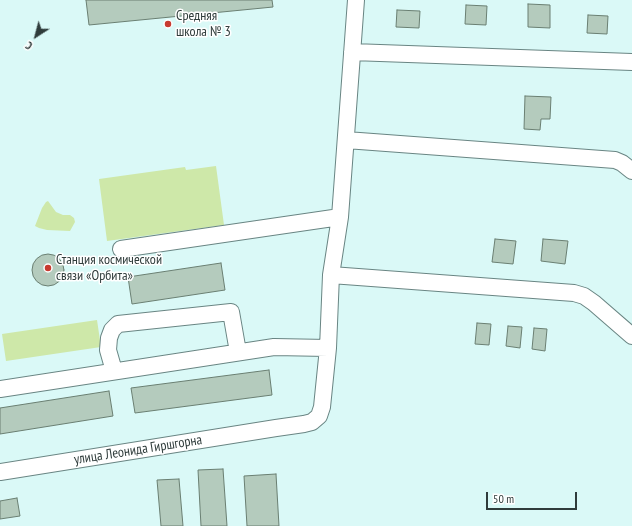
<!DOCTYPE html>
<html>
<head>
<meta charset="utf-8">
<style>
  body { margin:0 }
  #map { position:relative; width:632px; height:526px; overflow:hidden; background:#daf9f7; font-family:"PT Sans Narrow",sans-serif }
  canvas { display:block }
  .north { position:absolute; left:16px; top:16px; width:40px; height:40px; -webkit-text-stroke:3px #fff; paint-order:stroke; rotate:216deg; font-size:11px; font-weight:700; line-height:16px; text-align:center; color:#2f3c3b }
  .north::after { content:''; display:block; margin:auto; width:14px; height:18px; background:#2f3c3b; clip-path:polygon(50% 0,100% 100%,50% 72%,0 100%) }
  .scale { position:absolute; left:486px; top:492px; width:91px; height:18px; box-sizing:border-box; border:2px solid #2f3c3b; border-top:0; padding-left:5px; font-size:12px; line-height:14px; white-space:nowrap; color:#2f3c3b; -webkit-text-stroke:3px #fff; paint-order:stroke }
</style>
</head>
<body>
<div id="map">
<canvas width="632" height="526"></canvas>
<div class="north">С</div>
<div class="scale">50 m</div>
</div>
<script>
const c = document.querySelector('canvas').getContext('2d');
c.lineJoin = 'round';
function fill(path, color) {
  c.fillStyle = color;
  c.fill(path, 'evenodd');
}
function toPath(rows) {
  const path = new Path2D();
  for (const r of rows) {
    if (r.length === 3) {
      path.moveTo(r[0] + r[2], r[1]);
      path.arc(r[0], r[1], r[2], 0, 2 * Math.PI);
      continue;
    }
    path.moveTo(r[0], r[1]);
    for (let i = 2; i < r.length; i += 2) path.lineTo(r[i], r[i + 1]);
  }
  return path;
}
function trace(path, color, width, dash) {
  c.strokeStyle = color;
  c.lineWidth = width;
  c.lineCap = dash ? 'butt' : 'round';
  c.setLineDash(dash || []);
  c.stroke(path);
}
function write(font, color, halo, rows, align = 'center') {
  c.font = font + ' "PT Sans Narrow",sans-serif';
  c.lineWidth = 3;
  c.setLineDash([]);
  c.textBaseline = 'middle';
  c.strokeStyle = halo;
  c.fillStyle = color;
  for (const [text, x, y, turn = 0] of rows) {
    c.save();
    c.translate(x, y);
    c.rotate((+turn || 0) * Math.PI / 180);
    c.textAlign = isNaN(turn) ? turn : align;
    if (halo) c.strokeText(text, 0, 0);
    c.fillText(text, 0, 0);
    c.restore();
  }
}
const green = toPath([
  [216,166,224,225,107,241,99,179,185,167,186,170],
  [48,201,56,212,63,215,70,215,74,218,75,222,70,231,47,230,39,228,35,226,42,208,46,202],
  [97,320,101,347,6,361,2,334]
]);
const building = toPath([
  [86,0,272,0,273,7,89,25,86,0],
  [528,4,550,5,550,28,528,27,528,4],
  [466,5,487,6,486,25,465,24,466,5],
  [397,10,420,11,419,28,396,27,397,10],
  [588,15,608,16,607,34,587,33,588,15],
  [525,96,551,97,550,119,541,119,540,130,524,129,525,96],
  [495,239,516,241,513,264,492,262,495,239],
  [543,239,568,241,565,264,541,261,543,239],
  [48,270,16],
  [221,263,225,290,132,304,128,277,221,263],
  [477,323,491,324,489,345,475,344,477,323],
  [508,326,522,327,520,348,506,346,508,326],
  [534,328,547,329,545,351,532,349,534,328],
  [269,370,272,395,135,413,131,388,269,370],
  [109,391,113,416,0,434,0,408,109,391],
  [223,469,227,526,201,526,198,470,223,469],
  [276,474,279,526,247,526,244,476,276,474],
  [179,479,183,526,161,526,157,480,179,479],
  [17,498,20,516,0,519,0,501,17,498]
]);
const minor = toPath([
  [352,52,632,62],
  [346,140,615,160,622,163,632,171],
  [121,249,340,217],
  [331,275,574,293,584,296,594,303,632,336],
  [114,371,108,350,109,338,112,330,118,324,231,312,238,352],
  [0,389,274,347,328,348],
  [0,472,276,428,304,424,312,422,319,416,322,407,328,348,331,275,340,217,356,0]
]);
const markers = [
  [168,24,4,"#c73a2f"],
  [48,268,4,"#c73a2f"]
];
const poiNames = [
  ["Средняя",176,16],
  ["школа № 3",176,32],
  ["Станция космической",56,260],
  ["связи «Орбита»",56,276]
];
const streetNames = [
  ["улица Леонида Гиршгорна",138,450,-9]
];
fill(green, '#cee8a9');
fill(building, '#b4cbbd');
trace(building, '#6a7f72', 1);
trace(minor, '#698583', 18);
trace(minor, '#fff', 16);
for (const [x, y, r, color] of markers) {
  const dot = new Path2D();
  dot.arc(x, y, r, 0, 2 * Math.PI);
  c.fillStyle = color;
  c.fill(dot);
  trace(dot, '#fff', 1.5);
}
write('14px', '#2f3c3b', '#fff', poiNames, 'left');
write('14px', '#2f3c3b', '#fff', streetNames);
</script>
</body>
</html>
